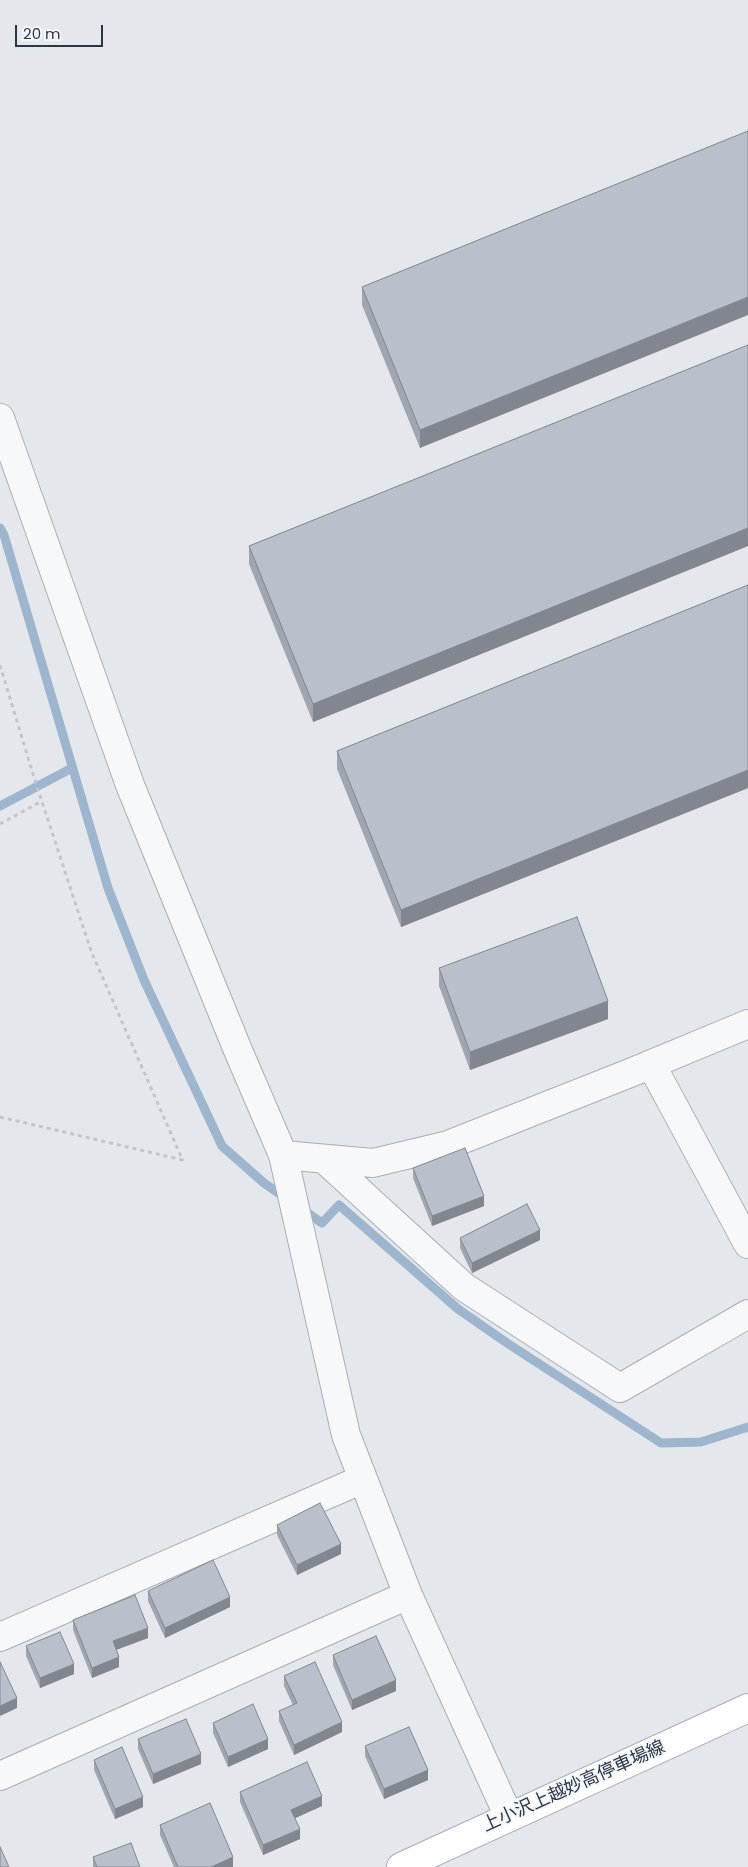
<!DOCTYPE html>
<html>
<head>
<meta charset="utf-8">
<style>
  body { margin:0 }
  #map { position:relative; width:748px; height:1867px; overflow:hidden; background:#e4e7ec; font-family:Poppins,sans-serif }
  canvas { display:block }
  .scale { position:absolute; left:15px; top:25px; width:88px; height:22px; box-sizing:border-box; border:2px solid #2a3546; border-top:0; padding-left:6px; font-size:15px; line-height:18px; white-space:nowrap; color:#2a3546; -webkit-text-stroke:4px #f4f6f9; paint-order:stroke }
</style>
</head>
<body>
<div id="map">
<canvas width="748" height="1867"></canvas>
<div class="scale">20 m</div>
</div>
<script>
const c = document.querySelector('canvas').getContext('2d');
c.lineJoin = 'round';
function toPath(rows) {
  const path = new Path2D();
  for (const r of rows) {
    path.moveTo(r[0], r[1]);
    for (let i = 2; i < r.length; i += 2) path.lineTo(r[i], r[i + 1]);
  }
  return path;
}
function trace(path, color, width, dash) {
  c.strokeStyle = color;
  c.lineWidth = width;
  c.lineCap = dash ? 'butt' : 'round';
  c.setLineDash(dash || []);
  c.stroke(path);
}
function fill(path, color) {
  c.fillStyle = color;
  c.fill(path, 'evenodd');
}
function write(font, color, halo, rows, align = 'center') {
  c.font = font + ' Poppins,"Noto Sans JP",sans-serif';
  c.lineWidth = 4;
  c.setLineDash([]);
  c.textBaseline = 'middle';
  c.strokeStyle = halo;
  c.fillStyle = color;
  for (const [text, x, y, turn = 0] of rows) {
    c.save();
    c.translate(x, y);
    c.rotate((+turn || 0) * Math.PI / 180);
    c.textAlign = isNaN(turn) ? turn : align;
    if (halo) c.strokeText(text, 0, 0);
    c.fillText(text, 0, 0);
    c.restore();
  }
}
const stream = toPath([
  [0,528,4,535,108,888,144,980,222,1146,264,1183,287,1199],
  [0,806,72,768],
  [302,1209,322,1223,339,1205,458,1309,507,1343,661,1443,701,1442,748,1427]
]);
const path = toPath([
  [0,665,32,771,91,951,183,1161],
  [0,824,42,801],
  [0,1117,183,1160]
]);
const minor = toPath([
  [0,418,130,785,237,1048,283,1155,346,1435,408,1595,509,1817],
  [651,1064,748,1244],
  [283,1155,373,1163,448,1145,630,1073,748,1024],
  [325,1160,464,1287,620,1388,748,1314],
  [0,1637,363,1479],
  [0,1776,408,1595]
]);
const secondary = toPath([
  [401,1867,748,1708]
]);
const wall = toPath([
  [748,131,420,448,362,305,362,287],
  [748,345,748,546,313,722,249,564,249,546],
  [748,585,748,788,401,927,337,769,337,751],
  [439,968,608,1019,470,1070,439,986],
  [413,1168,484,1206,432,1226,413,1178],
  [460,1238,540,1240,472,1273,460,1248],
  [277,1525,341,1554,297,1575,277,1535],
  [148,1591,230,1607,165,1638,148,1601],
  [73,1620,148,1638,116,1650,119,1667,92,1678,73,1630],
  [26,1646,74,1674,40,1688,26,1656],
  [333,1655,396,1691,352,1710,333,1665],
  [284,1676,342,1732,294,1755,279,1721,279,1711,293,1705,284,1686],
  [213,1723,268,1749,228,1767,213,1733],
  [138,1739,201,1764,153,1784,138,1749],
  [365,1746,428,1780,384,1799,365,1756],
  [94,1760,143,1807,115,1819,94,1770],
  [240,1792,322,1806,295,1818,300,1839,263,1855,240,1802],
  [160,1825,233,1867,174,1867,160,1835],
  [93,1857,140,1867,93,1867]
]);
const shadedWall = toPath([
  [748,297,748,315,420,448,420,430],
  [748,528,748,546,313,722,313,704],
  [748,770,748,788,401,927,401,910],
  [608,1001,608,1019,470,1070,470,1052],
  [484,1196,484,1206,432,1226,432,1216],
  [540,1230,540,1240,472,1273,472,1263],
  [341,1544,341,1554,297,1575,297,1565],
  [230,1597,230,1607,165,1638,165,1628],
  [148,1628,148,1638,113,1651,113,1641],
  [119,1657,119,1667,92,1678,92,1668],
  [74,1664,74,1674,40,1688,40,1678],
  [396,1680,396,1691,352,1710,352,1700],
  [17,1698,17,1708,0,1716,0,1706],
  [342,1722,342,1732,294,1755,294,1745],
  [268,1739,268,1749,228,1767,228,1757],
  [201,1754,201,1764,153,1784,153,1774],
  [428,1770,428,1780,384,1799,384,1789],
  [322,1796,322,1806,291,1820,291,1810],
  [143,1797,143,1807,115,1819,115,1809],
  [300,1829,300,1839,263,1855,263,1845],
  [233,1857,233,1867,211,1867]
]);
const building = toPath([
  [748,131,748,297,420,430,362,287,748,131],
  [748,345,748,528,313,704,249,546,748,345],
  [748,585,748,770,401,910,337,751,748,585],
  [577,917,608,1001,470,1052,439,968,577,917],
  [465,1148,484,1196,432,1216,413,1168,465,1148],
  [527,1204,540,1230,472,1263,460,1238,527,1204],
  [320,1503,341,1544,297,1565,277,1525,320,1503],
  [213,1560,230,1597,165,1628,148,1591,213,1560],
  [135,1595,148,1628,113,1641,119,1657,92,1668,73,1620,135,1595],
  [60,1632,74,1664,40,1678,26,1646,60,1632],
  [376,1636,396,1680,352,1700,333,1655,376,1636],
  [0,1662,17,1698,0,1706,0,1662],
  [315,1662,342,1722,294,1745,279,1711,297,1703,284,1676,315,1662],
  [253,1704,268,1739,228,1757,213,1723,253,1704],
  [186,1719,201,1754,153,1774,138,1739,186,1719],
  [409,1727,428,1770,384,1789,365,1746,409,1727],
  [122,1747,143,1797,115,1809,94,1760,122,1747],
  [307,1762,322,1796,291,1810,300,1829,263,1845,240,1792,307,1762],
  [210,1803,233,1857,211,1867,178,1867,160,1825,210,1803],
  [131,1843,140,1867,97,1867,93,1857,131,1843],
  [0,1847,9,1867,0,1867,0,1847]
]);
const streetNames = [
  ["上小沢上越妙高停車場線",574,1787,-24]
];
trace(stream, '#9db6ce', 9);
trace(minor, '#a8aeb7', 30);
trace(secondary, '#a8aeb7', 30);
trace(path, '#c2c5cb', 3, [4, 4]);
trace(minor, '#f7f8fa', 28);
trace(secondary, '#fff', 28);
fill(wall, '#a0a5af');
fill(shadedWall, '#82868e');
fill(building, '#bac0cb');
trace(building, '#82868e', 1);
write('18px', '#2a3546', '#f4f6f9', streetNames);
</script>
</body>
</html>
